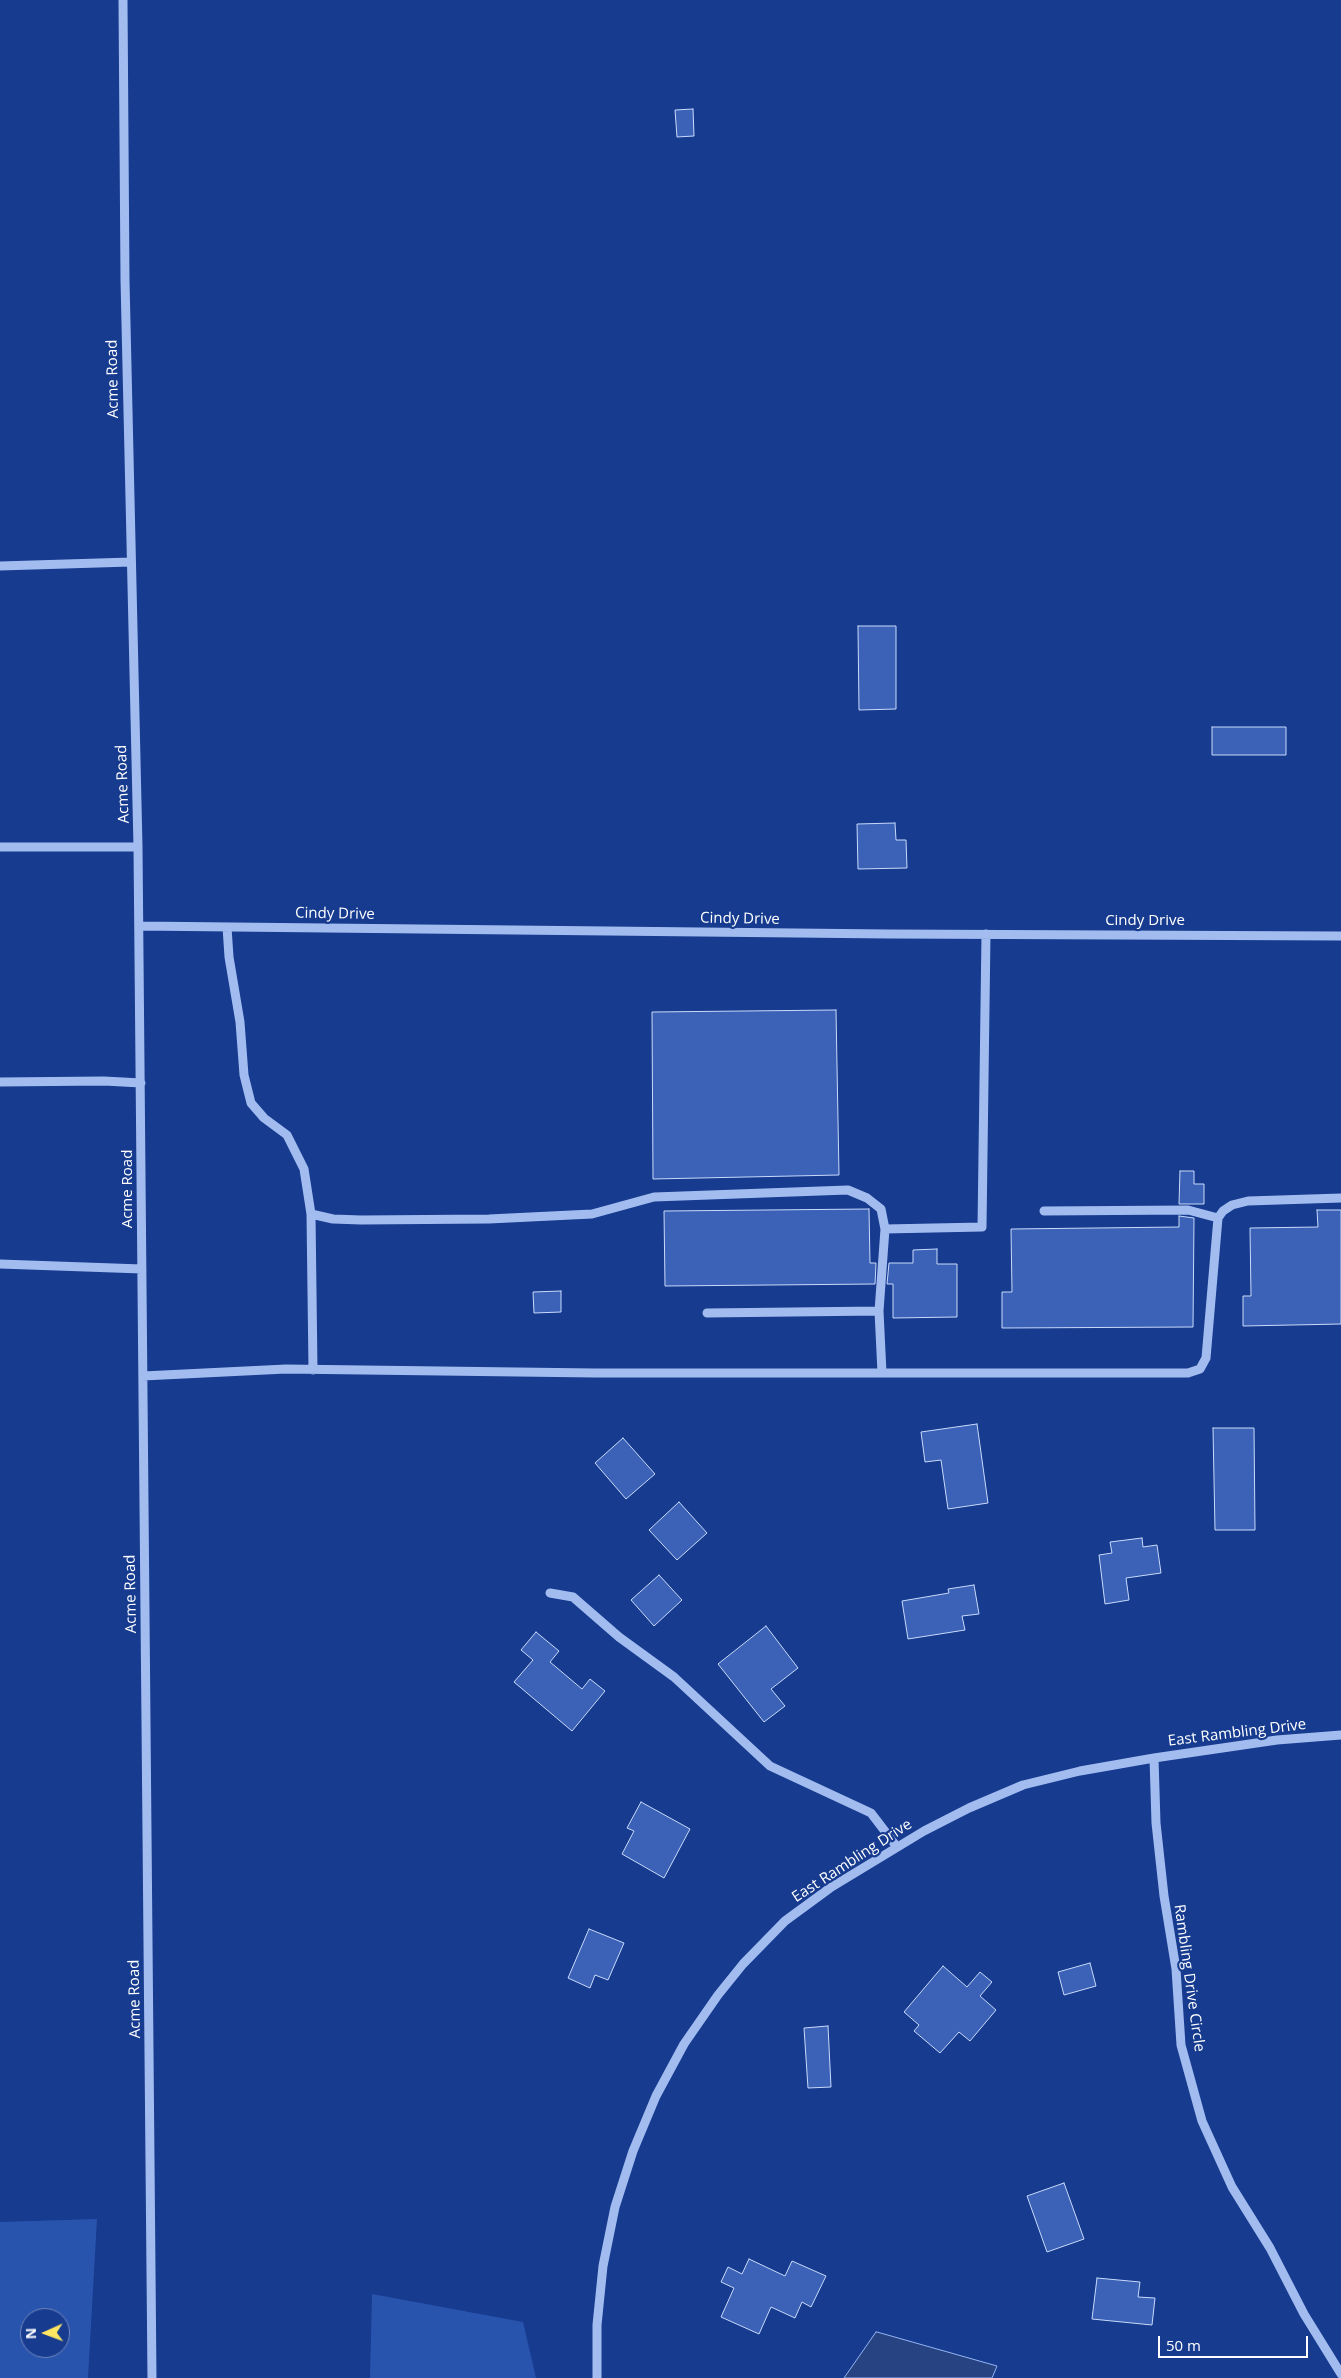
<!DOCTYPE html>
<html>
<head>
<meta charset="utf-8">
<style>
  body { margin:0 }
  #map { position:relative; width:1341px; height:2378px; overflow:hidden; background:#163b8f; font-family:"Open Sans",sans-serif }
  canvas { display:block }
  .north { position:absolute; left:20px; top:2308px; width:50px; height:50px; box-sizing:border-box; background:#163b8f; border:1px solid #7389bc; border-radius:50%; rotate:268deg; font-size:14px; font-weight:700; line-height:20px; text-align:center; color:#fff }
  .north::after { content:''; display:block; margin:auto; width:18px; height:22px; background:#ffe662; clip-path:polygon(50% 0,100% 100%,50% 72%,0 100%) }
  .scale { position:absolute; left:1158px; top:2336px; width:150px; height:22px; box-sizing:border-box; border:2px solid #fff; border-top:0; padding-left:6px; font-size:15px; line-height:18px; white-space:nowrap; color:#fff; -webkit-text-stroke:4px #163b8f; paint-order:stroke }
</style>
</head>
<body>
<div id="map">
<canvas width="1341" height="2378"></canvas>
<div class="north">N</div>
<div class="scale">50 m</div>
</div>
<script>
const c = document.querySelector('canvas').getContext('2d');
c.lineJoin = 'round';
function fill(path, color) {
  c.fillStyle = color;
  c.fill(path, 'evenodd');
}
function toPath(rows) {
  const path = new Path2D();
  for (const r of rows) {
    path.moveTo(r[0], r[1]);
    for (let i = 2; i < r.length; i += 2) path.lineTo(r[i], r[i + 1]);
  }
  return path;
}
function trace(path, color, width, dash) {
  c.strokeStyle = color;
  c.lineWidth = width;
  c.lineCap = dash ? 'butt' : 'round';
  c.setLineDash(dash || []);
  c.stroke(path);
}
function write(font, color, halo, rows, align = 'center') {
  c.font = font + ' "Open Sans",sans-serif';
  c.lineWidth = 4.5;
  c.setLineDash([]);
  c.textBaseline = 'middle';
  c.strokeStyle = halo;
  c.fillStyle = color;
  for (const [text, x, y, turn = 0] of rows) {
    c.save();
    c.translate(x, y);
    c.rotate((+turn || 0) * Math.PI / 180);
    c.textAlign = isNaN(turn) ? turn : align;
    if (halo) c.strokeText(text, 0, 0);
    c.fillText(text, 0, 0);
    c.restore();
  }
}
const green = toPath([
  [97,2219,88,2378,0,2378,0,2222],
  [30,2318,60,2318,60,2348,30,2348],
  [372,2294,523,2322,536,2378,370,2378]
]);
const water = toPath([
  [876,2332,877,2332,997,2366,992,2378,844,2378,876,2332]
]);
const building = toPath([
  [693,109,694,136,677,137,675,110,693,109],
  [858,626,896,626,896,709,859,710,858,626],
  [1212,727,1286,727,1286,755,1212,755,1212,727],
  [895,823,896,840,906,840,907,868,858,869,857,824,895,823],
  [836,1010,839,1175,653,1179,652,1012,836,1010],
  [1180,1171,1194,1171,1194,1184,1204,1184,1204,1204,1179,1204,1180,1171],
  [869,1209,870,1263,876,1263,875,1284,665,1286,664,1211,869,1209],
  [1317,1210,1341,1210,1341,1324,1243,1326,1243,1296,1251,1296,1250,1228,1318,1227,1317,1210],
  [1179,1216,1194,1218,1193,1327,1002,1328,1002,1292,1012,1292,1011,1229,1179,1227,1179,1216],
  [937,1249,937,1264,957,1264,957,1317,893,1318,893,1284,887,1284,889,1263,913,1263,913,1250,937,1249],
  [561,1291,561,1312,534,1313,533,1292,561,1291],
  [977,1424,988,1503,948,1509,941,1460,925,1462,921,1432,977,1424],
  [1213,1428,1254,1428,1255,1530,1215,1530,1213,1428],
  [623,1438,655,1474,626,1499,595,1463,623,1438],
  [679,1502,707,1533,677,1560,649,1530,679,1502],
  [1142,1538,1143,1547,1157,1545,1161,1573,1126,1578,1129,1600,1105,1604,1099,1555,1112,1553,1110,1542,1142,1538],
  [659,1575,682,1600,654,1626,631,1600,659,1575],
  [974,1585,979,1614,962,1616,965,1630,908,1639,902,1601,949,1593,948,1589,974,1585],
  [766,1626,798,1668,771,1689,785,1706,764,1722,718,1664,766,1626],
  [536,1632,559,1651,550,1662,582,1689,590,1679,605,1691,572,1731,514,1682,533,1660,521,1650,536,1632],
  [641,1802,690,1829,664,1878,622,1854,634,1831,627,1828,641,1802],
  [589,1929,624,1943,608,1980,595,1975,590,1988,568,1978,589,1929],
  [1090,1963,1096,1986,1064,1995,1058,1972,1090,1963],
  [943,1966,967,1987,980,1972,992,1982,980,1996,996,2010,970,2041,959,2032,940,2053,914,2031,919,2025,904,2012,943,1966],
  [828,2026,831,2087,808,2088,804,2028,828,2026],
  [1064,2183,1084,2239,1047,2252,1027,2196,1064,2183],
  [749,2259,785,2276,792,2261,826,2276,811,2307,802,2302,795,2318,771,2307,759,2334,721,2317,734,2288,721,2282,728,2267,742,2274,749,2259],
  [1097,2278,1140,2282,1138,2297,1155,2298,1152,2325,1092,2319,1097,2278]
]);
const minor = toPath([
  [123,0,125,280,138,847,152,2378],
  [0,566,131,562],
  [0,847,138,847],
  [139,926,889,934,1341,936],
  [227,927,229,957,240,1022,244,1075,251,1103,264,1118,287,1135,304,1169,311,1214,313,1370],
  [0,1082,104,1081,141,1083],
  [1044,1211,1188,1210,1218,1218],
  [311,1214,333,1219,361,1220,489,1219,592,1214,654,1197,848,1190,867,1198,881,1209,885,1229],
  [0,1264,142,1269],
  [879,1311,882,1373],
  [707,1313,879,1311,885,1229,982,1227,986,934],
  [143,1376,286,1369,595,1373,1188,1373,1200,1369,1206,1358,1218,1218,1223,1211,1232,1205,1248,1201,1341,1198],
  [550,1593,573,1597,619,1637,674,1677,770,1766,871,1813,897,1847],
  [1154,1758,1156,1823,1164,1896,1176,1969,1181,2045,1202,2121,1232,2187,1270,2248,1304,2314,1341,2374],
  [597,2378,597,2325,603,2266,615,2207,633,2151,656,2096,684,2044,718,1995,743,1964,785,1921,830,1888,924,1831,969,1808,1023,1785,1080,1771,1154,1758,1277,1740,1341,1735]
]);
const streetNames = [
  ["Acme Road",113,379,-91],
  ["Acme Road",123,784,-92],
  ["Cindy Drive",335,914,1],
  ["Cindy Drive",740,919,1],
  ["Cindy Drive",1145,921],
  ["Acme Road",128,1189,-90],
  ["Acme Road",131,1594,-91],
  ["East Rambling Drive",1237,1733,-7],
  ["East Rambling Drive",852,1861,-33],
  ["Rambling Drive Circle",1189,1978,82],
  ["Acme Road",135,1999,-91]
];
fill(green, '#2954ae');
fill(water, '#284382');
trace(water, '#95b4f3', 1);
fill(building, '#3b62b6');
trace(building, '#c9dafb', 1);
trace(minor, '#a3bcf0', 9);
write('15px', '#fff', '#163b8f', streetNames);
</script>
</body>
</html>
